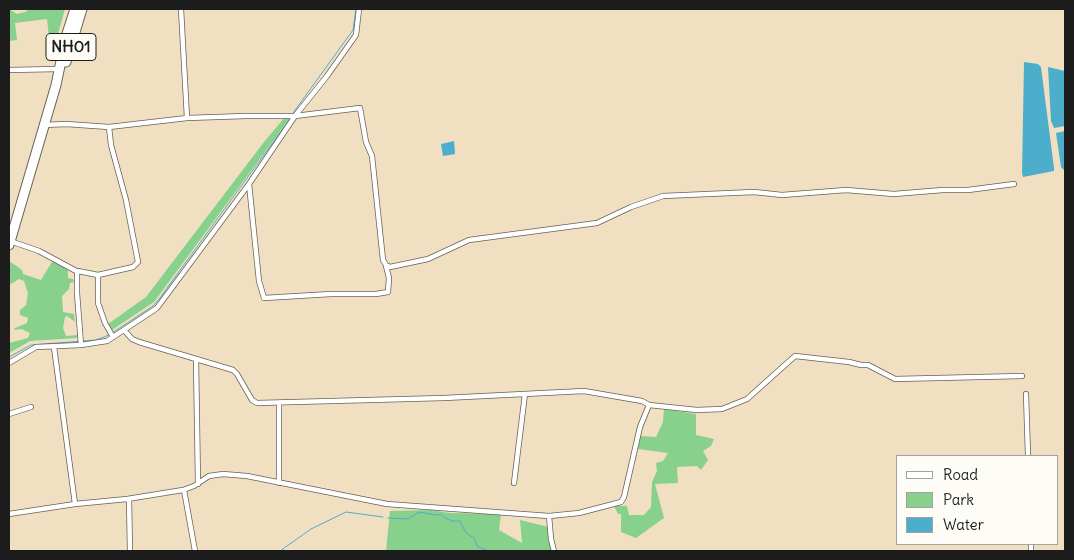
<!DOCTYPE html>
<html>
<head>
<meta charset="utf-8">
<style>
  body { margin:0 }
  #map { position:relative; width:1074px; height:560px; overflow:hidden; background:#f0e0c1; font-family:Delius,sans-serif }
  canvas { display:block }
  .frame { position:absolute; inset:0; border:10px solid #1c1c1c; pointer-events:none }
  .legend { position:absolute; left:896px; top:455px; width:162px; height:90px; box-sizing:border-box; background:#fdfcf7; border:1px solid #a3a29f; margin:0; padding:6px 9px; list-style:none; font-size:15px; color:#1c1c1c }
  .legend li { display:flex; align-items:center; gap:10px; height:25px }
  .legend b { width:25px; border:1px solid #a3a29f }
</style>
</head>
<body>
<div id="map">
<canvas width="1074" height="560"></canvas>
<div class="frame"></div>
<ul class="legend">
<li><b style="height:6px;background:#fff"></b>Road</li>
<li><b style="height:14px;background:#87d18d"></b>Park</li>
<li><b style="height:14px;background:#4caecb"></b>Water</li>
</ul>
</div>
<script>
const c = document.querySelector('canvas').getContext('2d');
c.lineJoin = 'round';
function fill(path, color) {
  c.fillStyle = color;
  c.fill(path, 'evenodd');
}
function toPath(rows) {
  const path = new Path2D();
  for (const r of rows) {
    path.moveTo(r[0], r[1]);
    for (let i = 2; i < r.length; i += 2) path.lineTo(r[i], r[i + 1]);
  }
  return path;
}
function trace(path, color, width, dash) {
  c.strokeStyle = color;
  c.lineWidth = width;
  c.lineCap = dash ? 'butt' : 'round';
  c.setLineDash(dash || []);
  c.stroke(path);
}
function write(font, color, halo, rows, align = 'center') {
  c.font = font + ' Delius,sans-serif';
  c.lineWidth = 4;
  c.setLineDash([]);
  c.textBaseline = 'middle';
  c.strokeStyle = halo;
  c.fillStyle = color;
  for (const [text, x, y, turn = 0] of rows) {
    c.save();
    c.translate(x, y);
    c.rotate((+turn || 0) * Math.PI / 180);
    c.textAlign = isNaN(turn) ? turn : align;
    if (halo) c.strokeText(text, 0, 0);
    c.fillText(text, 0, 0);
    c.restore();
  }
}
const green = toPath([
  [9,9,17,14,25,12,30,9,65,9,57,37,49,38,47,19,15,23,17,40,9,41],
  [285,117,290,118,154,302,112,330,108,324,146,297,264,142],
  [53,260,68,270,68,278,73,279,74,282,70,283,69,289,62,296,63,312,74,314,75,322,67,316,65,317,63,328,66,336,78,335,77,338,30,341,9,353,9,343,28,338,30,333,21,329,14,330,15,328,27,323,28,318,20,315,20,310,26,305,28,293,24,281,19,279,11,284,9,283,9,261,18,267,22,270,23,274,41,280],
  [664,409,696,414,696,435,714,439,711,446,703,451,708,460,701,470,697,466,677,467,678,483,655,484,664,518,636,538,621,532,621,514,618,514,614,506,627,506,629,515,644,515,651,507,652,482,657,471,656,463,663,461,668,453,638,449,640,436,656,437,663,422],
  [431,510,449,513,501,514,499,530,522,543,520,520,549,527,548,540,553,551,386,551,390,511]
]);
const water = toPath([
  [1024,62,1038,64,1041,67,1054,168,1054,171,1023,177,1022,173],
  [1048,67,1065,71,1065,126,1054,128,1051,121],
  [1065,131,1065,170,1064,170,1061,167,1056,133],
  [454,141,455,154,443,156,441,144]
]);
const stream = toPath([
  [293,113,353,30,356,9],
  [112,333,153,306,159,299,290,119],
  [9,357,31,345,96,340,109,335],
  [388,518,408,519,419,512,436,515,441,514,445,518,452,521,460,521,466,533,474,538,477,546,488,551],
  [280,551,311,529,346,512,383,517]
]);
const street = toPath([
  [181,9,187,118],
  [9,70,59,69],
  [44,125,66,124,109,127,187,118,246,116,295,116,360,108,366,142,372,156,383,260,386,265,390,267,428,259,469,240,597,223,631,207,663,196,754,192,782,195,846,190,894,194,943,190,968,190,1014,184],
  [249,184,259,281,264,298,331,294,376,294,388,292,389,278,386,266],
  [10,241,39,251,78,272],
  [98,275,98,303,105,323,113,337],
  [124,330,132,339,139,342,233,370,237,374,252,400,257,403,444,398,584,391,642,401,649,405,697,410,722,409,747,399,795,356,849,362,861,365,868,365,895,379,1022,376],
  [81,345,77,293,77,274,78,271,98,275,133,267,138,262,126,200,111,145,109,127],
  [54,347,75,504],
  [196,359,198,484],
  [9,363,36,347,81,345,107,341,157,308,249,184,295,116,327,76,356,35,359,9],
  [1026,394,1028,456],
  [279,403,279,483],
  [9,414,31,407],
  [514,483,525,394],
  [184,490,195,551],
  [129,499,130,551],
  [9,514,75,504,127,499,183,490,194,486,209,476,223,474,247,476,387,504,549,516,579,513,621,502,624,497,640,427,649,405],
  [549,516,551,539,554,551],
  [1031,544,1031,551]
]);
const highway = toPath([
  [66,62,82,9],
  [9,245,56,85,66,37,75,9]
]);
const shields = [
  [71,47,50]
];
const shieldNames = [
  ["NH01",71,47]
];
fill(green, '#87d18d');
fill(water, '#4caecb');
trace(stream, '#4caecb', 1);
trace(street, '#666156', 6);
trace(highway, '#666156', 11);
trace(street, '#fff', 4.5);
trace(highway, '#fff', 9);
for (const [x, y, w] of shields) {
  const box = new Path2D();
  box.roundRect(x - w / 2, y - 13.5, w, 27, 4);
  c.fillStyle = '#fdfcf7';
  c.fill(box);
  trace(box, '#1c1c1c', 1);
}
write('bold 16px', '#1c1c1c', null, shieldNames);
</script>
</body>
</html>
